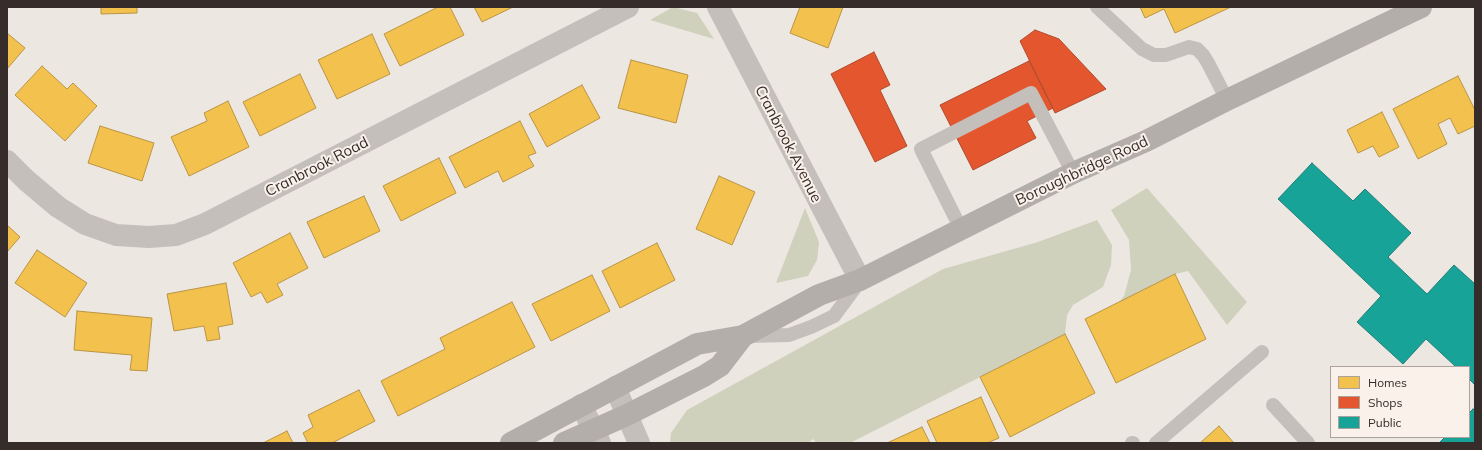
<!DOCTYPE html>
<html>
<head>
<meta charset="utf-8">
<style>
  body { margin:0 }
  #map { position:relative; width:1482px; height:450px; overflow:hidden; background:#ede7e2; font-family:Mulish,sans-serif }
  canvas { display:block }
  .frame { position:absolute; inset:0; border:8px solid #362c29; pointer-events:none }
  .legend { position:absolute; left:1330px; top:366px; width:140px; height:72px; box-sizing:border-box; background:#f9f1ea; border:1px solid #aba29d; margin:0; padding:5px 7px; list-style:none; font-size:12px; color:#362c29 }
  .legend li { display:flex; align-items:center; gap:8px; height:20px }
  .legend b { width:20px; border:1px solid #aba29d }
</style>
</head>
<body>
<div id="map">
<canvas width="1482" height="450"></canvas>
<div class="frame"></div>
<ul class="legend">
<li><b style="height:11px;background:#f2c14e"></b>Homes</li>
<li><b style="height:11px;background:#e4572e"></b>Shops</li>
<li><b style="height:11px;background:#17a398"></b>Public</li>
</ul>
</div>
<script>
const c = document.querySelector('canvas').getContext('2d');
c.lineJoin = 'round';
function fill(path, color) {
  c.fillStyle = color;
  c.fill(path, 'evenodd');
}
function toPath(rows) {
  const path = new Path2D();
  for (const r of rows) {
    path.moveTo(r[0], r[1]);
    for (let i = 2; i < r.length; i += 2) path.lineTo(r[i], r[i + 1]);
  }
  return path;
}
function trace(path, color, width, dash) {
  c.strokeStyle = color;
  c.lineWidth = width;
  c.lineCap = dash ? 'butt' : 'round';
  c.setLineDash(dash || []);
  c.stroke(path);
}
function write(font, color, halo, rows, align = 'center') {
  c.font = font + ' Mulish,sans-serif';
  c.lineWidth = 4;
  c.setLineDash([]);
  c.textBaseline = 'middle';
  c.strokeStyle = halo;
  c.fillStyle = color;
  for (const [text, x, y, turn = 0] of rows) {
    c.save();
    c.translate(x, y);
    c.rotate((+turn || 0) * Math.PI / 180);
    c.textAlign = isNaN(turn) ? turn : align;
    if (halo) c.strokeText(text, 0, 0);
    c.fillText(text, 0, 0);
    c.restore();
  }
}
const green = toPath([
  [673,7,697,13,714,39,650,20],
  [1147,188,1247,302,1227,325,1188,271,1175,274,1117,305,1124,296,1131,270,1129,240,1111,210],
  [805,208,819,242,817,260,808,276,776,283],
  [1097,220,1112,245,1111,265,1103,287,1073,305,1067,315,1065,334,850,443,817,443,813,439,808,443,670,443,671,433,687,410,943,269,1038,242]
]);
const homes = toPath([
  [101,7,137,7,137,13,101,14,101,7],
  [438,7,450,7,464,35,400,66,384,34,438,7],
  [474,7,513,7,482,22,474,7],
  [800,7,843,7,828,48,790,33,800,7],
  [1140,7,1231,7,1175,33,1164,9,1145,18,1140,7],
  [7,33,25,48,7,69,7,33],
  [372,34,390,74,337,99,318,60,372,34],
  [631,60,688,75,676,123,618,108,631,60],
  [42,66,67,89,73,83,97,106,65,141,15,95,42,66],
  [300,74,316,108,260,136,243,102,300,74],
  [1458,76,1475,110,1475,126,1458,134,1450,118,1438,124,1447,144,1418,159,1393,109,1458,76],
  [582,85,600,118,547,147,529,114,582,85],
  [228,101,249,147,189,176,171,137,207,121,204,113,228,101],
  [1382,112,1399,147,1379,157,1373,146,1358,153,1347,130,1382,112],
  [520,121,536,153,528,156,534,166,503,182,498,171,465,188,449,157,520,121],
  [100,126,154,143,142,181,88,163,100,126],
  [439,158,456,193,401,221,383,186,439,158],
  [719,176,755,192,732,245,696,229,719,176],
  [364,196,380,231,324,258,307,222,364,196],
  [7,225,20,237,7,252,7,225],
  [290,233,308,268,277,284,283,295,267,303,261,292,251,297,233,263,290,233],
  [657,243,675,280,620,308,602,271,657,243],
  [37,250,87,283,65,317,15,283,37,250],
  [1175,274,1206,339,1116,383,1085,319,1175,274],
  [592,275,610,311,551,341,532,304,592,275],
  [226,283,233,324,218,327,220,339,207,341,204,326,174,331,167,294,226,283],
  [512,302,535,347,398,416,381,381,445,349,440,338,512,302],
  [77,311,152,318,147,371,130,370,132,355,74,350,77,311],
  [1065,334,1095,393,1010,437,980,377,1065,334],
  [359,390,375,421,332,443,308,443,303,433,313,427,308,415,359,390],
  [981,397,999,438,987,443,937,443,927,421,981,397],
  [1219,426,1234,443,1200,443,1219,426],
  [922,427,930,443,887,443,922,427],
  [287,431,293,443,263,443,287,431]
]);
const shops = toPath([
  [1035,30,1059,39,1106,89,1055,113,1020,41,1035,30],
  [874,52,890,85,880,90,907,146,875,162,831,74,874,52],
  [1029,61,1053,108,1027,121,1036,138,973,170,940,105,1029,61]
]);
const public = toPath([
  [1312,163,1353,201,1365,189,1411,233,1388,257,1427,294,1454,265,1475,284,1475,385,1469,379,1469,367,1456,367,1426,339,1403,364,1357,322,1381,296,1278,199,1312,163],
  [1473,409,1475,410,1475,443,1439,443,1445,437,1469,437,1469,413,1473,409]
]);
const service = toPath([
  [1097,7,1142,49,1154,55,1166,55,1189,47,1197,49,1203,55,1208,63,1227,100],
  [961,229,921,149,1031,93,1073,173],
  [748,336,789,335,811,327,834,316,860,281],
  [1273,405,1308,443],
  [1132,443,1133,443],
  [1156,443,1262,352]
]);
const minor = toPath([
  [718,7,860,280],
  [7,161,26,180,58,207,85,224,116,235,149,237,176,235,205,224,628,7],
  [615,387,639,443],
  [581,405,600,443]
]);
const primary = toPath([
  [511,443,697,344,743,336,819,295,860,280,1073,173,1146,141,1227,100,1421,7],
  [564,443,627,415,704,376,720,366,743,336]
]);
const streetNames = [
  ["Cranbrook Avenue",788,144,63],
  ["Cranbrook Road",317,167,-27],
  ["Boroughbridge Road",1082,171,-25]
];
fill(green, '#cfd1bd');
fill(homes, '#f2c14e');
trace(homes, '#ba9443', 1);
fill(shops, '#e4572e');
trace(shops, '#b04a2c', 1);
fill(public, '#17a398');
trace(public, '#207f77', 1);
trace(service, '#c5bfbb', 14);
trace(minor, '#c5bfbb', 22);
trace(primary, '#b4aeaa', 22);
write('15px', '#362c29', '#f9f1ea', streetNames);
</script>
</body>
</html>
